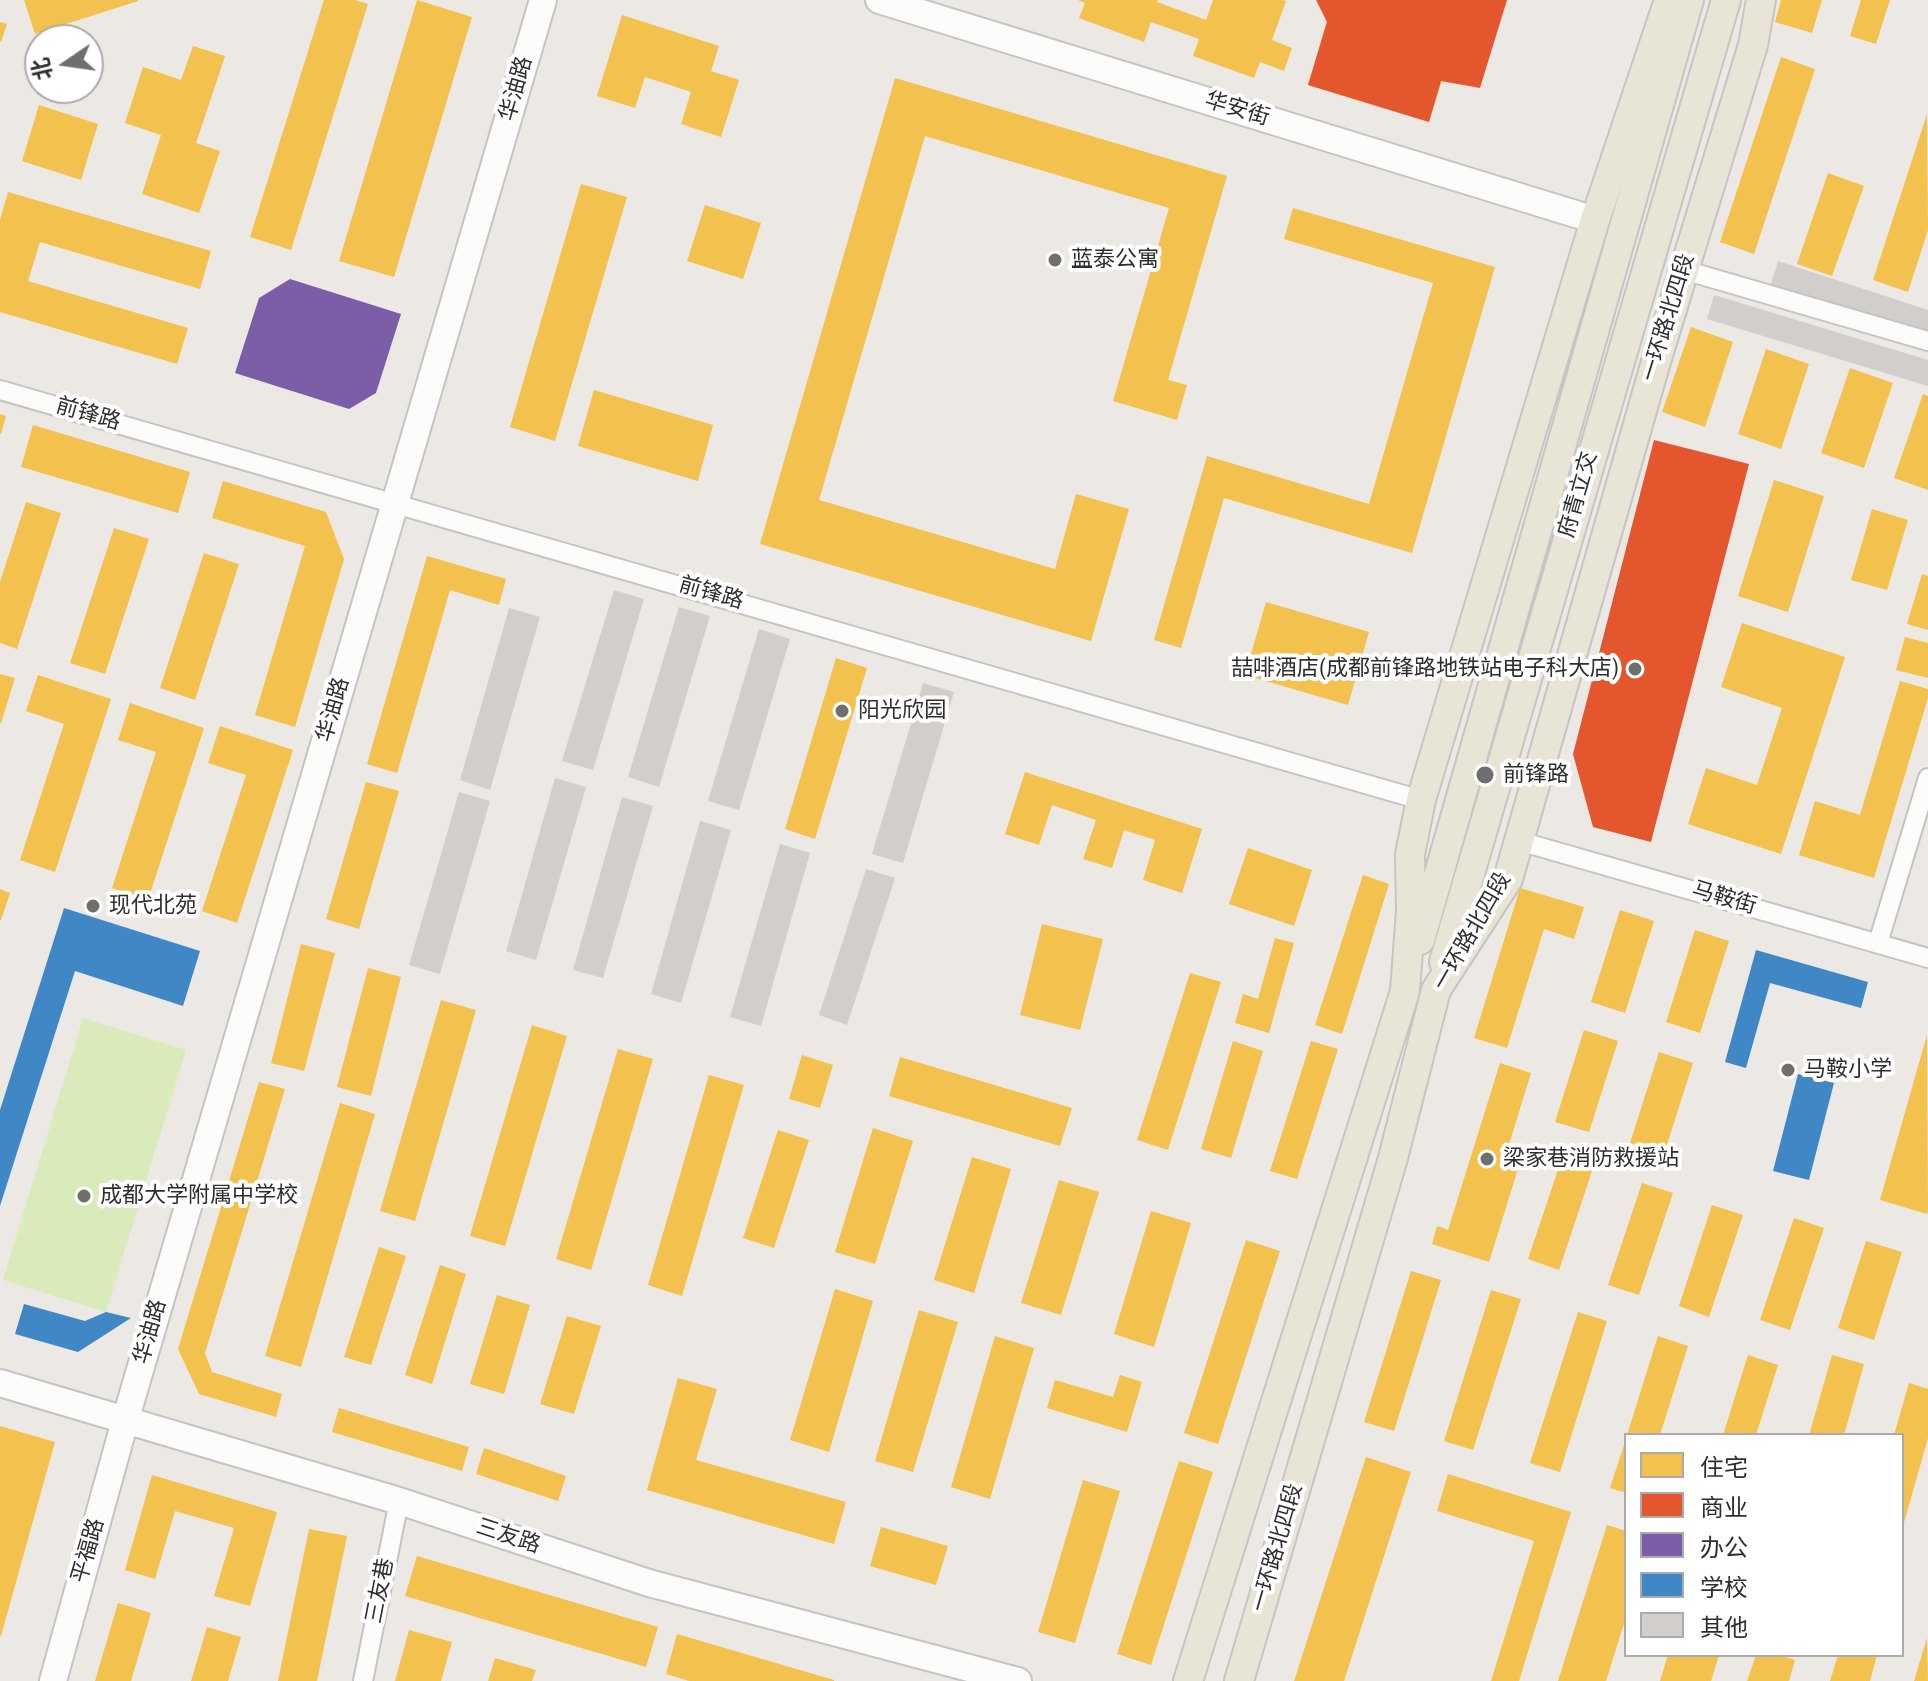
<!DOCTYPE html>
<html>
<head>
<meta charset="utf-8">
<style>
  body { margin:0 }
  #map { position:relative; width:1928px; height:1681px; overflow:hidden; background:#ece8e4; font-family:"Roboto Condensed","Noto Sans SC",sans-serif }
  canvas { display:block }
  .legend { position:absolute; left:1624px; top:1433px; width:280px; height:224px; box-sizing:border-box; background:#fff; border:2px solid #ababab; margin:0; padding:10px 14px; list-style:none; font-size:24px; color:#2e2e2e }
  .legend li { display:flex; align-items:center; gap:16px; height:40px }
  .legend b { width:40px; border:2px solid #ababab }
  .north { position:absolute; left:24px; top:24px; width:80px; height:80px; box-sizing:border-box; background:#fff; border:2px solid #ababab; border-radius:50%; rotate:257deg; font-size:22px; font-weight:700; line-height:32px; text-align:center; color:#2e2e2e }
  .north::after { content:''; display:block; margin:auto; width:28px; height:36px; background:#706f6e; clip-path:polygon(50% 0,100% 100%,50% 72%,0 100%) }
</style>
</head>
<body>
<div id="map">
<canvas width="1928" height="1681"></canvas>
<ul class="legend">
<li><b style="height:22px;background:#f2c14e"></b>住宅</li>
<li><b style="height:22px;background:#e4572e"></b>商业</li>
<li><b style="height:22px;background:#7b5ea7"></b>办公</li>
<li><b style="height:22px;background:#3f88c5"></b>学校</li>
<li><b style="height:22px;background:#d1cecb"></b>其他</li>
</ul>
<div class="north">北</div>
</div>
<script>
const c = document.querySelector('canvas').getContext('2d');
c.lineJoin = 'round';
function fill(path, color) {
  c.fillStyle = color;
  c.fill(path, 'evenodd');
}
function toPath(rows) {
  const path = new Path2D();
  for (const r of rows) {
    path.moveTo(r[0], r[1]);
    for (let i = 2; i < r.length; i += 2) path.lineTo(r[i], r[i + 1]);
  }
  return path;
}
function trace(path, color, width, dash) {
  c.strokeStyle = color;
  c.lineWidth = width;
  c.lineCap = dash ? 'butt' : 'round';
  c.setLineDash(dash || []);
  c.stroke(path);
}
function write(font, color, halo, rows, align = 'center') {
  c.font = font + ' "Roboto Condensed","Noto Sans SC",sans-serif';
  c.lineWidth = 8;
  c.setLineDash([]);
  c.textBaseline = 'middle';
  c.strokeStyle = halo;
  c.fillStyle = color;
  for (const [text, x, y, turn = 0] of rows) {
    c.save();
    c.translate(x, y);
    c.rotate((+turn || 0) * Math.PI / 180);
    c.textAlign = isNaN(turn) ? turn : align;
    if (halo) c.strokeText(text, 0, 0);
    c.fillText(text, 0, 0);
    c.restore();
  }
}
const pitch = toPath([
  [83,1018,186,1050,106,1312,3,1280]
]);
const homes = toPath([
  [24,0,138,0,138,1,35,34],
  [324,0,355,0,368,4,291,250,250,237],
  [417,0,472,17,394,277,339,261],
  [1078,0,1158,0,1157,2,1206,20,1213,0,1283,0,1286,1,1272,40,1292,48,1284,71,1260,62,1254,78,1193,56,1199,39,1151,22,1144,42,1079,18,1085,3],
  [1781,0,1822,0,1812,33,1775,22],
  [1861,0,1890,0,1876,44,1850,36],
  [1331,7,1453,45,1429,122,1308,85],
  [622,15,719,46,711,71,739,80,721,137,681,124,691,92,645,77,635,108,597,96],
  [0,22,7,24,1,42,0,41],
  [193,46,225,56,196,143,220,151,199,213,142,194,161,135,125,123,143,67,181,80],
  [1781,57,1815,69,1754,254,1720,242],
  [895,78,1227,176,1168,380,1187,385,1177,420,1113,401,1169,208,925,136,819,500,1055,569,1076,494,1129,509,1091,641,760,544],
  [39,105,98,124,81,180,22,161],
  [1927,114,1928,230,1908,292,1873,280],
  [1828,173,1864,186,1832,276,1797,264],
  [581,184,627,197,555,441,510,427],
  [8,192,211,251,200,289,40,242,28,281,188,328,177,364,0,312,0,220],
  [705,205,761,223,743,279,687,261],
  [1293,208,1495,267,1412,553,1224,498,1181,648,1154,640,1207,456,1369,504,1433,283,1284,239],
  [1691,327,1733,342,1705,427,1662,412],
  [1766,349,1809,364,1781,449,1738,434],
  [1850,368,1893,383,1864,468,1821,453],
  [594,390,713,425,698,481,578,446],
  [1923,394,1928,396,1928,490,1894,478],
  [0,414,6,416,1,434,0,434],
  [33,425,190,472,178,513,21,467],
  [1774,480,1824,496,1788,612,1738,596],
  [223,481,326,512,344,559,295,727,255,715,305,546,212,518],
  [26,502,61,513,17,649,0,643,0,582],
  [1872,509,1908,520,1887,590,1851,580],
  [114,528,149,539,105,674,70,663],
  [204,553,239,564,195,700,160,688],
  [427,556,506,579,499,605,450,590,397,773,367,764],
  [1922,574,1928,576,1928,630,1907,624],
  [1266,602,1369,632,1348,705,1245,675],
  [1742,623,1845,657,1781,854,1688,824,1706,768,1757,785,1782,708,1721,687],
  [1905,637,1928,643,1928,678,1896,670],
  [836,658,867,668,815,839,785,829],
  [0,674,15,678,1,723,0,723],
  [38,675,111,699,55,872,20,860,64,724,26,711],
  [1900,681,1928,689,1928,698,1874,878,1799,855,1815,801,1860,815],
  [130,703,204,728,148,900,112,888,156,752,118,740],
  [220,726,293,750,237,923,202,911,246,775,208,763],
  [1025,772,1202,829,1182,893,1143,880,1155,840,1124,830,1112,868,1083,859,1096,820,1052,805,1039,845,1005,834],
  [366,782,399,791,359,929,326,919],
  [1248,848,1312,870,1294,926,1229,904],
  [1363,875,1389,884,1342,1034,1315,1025],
  [1520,888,1584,907,1574,939,1544,929,1507,1048,1474,1038],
  [0,889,10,893,1,920,0,920],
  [1620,910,1654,921,1625,1013,1591,1002],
  [1042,924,1103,939,1080,1030,1020,1015],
  [1695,930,1729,941,1700,1033,1666,1022],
  [1275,938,1294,943,1269,1033,1235,1023,1243,994,1258,999],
  [301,944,335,953,304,1071,271,1063],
  [368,968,401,977,371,1096,337,1087],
  [1190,973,1221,982,1168,1150,1137,1140],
  [441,1000,476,1010,415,1221,380,1211],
  [532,1025,567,1036,505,1246,470,1236],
  [1584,1030,1618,1041,1589,1132,1555,1122],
  [1927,1035,1928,1210,1927,1214,1880,1200],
  [1233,1041,1263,1051,1231,1158,1201,1149],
  [1311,1041,1338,1049,1297,1179,1270,1171],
  [618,1049,653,1059,591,1270,556,1259],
  [1659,1052,1693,1063,1664,1154,1630,1143],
  [802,1055,833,1065,820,1108,789,1099],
  [900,1057,1072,1108,1060,1146,889,1096],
  [1500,1063,1531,1073,1507,1151,1522,1156,1489,1262,1432,1244,1437,1226,1448,1230],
  [709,1075,744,1085,682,1296,648,1285],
  [259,1082,285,1089,205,1353,212,1372,282,1394,276,1417,199,1394,178,1349],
  [340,1103,375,1114,301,1367,265,1356],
  [873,1128,913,1141,875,1264,835,1252],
  [778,1130,809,1140,774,1248,743,1238],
  [972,1157,1011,1169,974,1293,934,1280],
  [1562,1158,1593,1168,1559,1270,1528,1259],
  [1059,1180,1099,1192,1061,1315,1021,1303],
  [1642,1183,1673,1193,1639,1295,1608,1285],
  [1712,1205,1743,1215,1709,1317,1679,1306],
  [1151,1211,1191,1223,1154,1347,1114,1334],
  [1794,1218,1824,1228,1790,1330,1760,1320],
  [1246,1240,1280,1251,1218,1444,1184,1433],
  [1866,1241,1902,1252,1874,1340,1838,1328],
  [379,1247,406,1256,371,1365,344,1357],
  [440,1265,466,1274,432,1384,405,1375],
  [1411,1271,1441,1280,1394,1431,1364,1422],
  [835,1289,873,1301,829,1452,790,1440],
  [1491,1290,1521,1299,1473,1450,1444,1441],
  [497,1295,530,1305,504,1394,470,1384],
  [919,1310,958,1322,913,1472,875,1461],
  [1578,1312,1607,1321,1560,1472,1530,1463],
  [567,1316,601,1326,574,1414,540,1404],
  [995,1336,1034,1348,990,1499,951,1487],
  [1658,1336,1688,1346,1660,1435,1627,1435],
  [1748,1355,1778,1365,1756,1435,1723,1435],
  [1832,1355,1864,1364,1844,1435,1809,1435],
  [1120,1375,1142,1382,1127,1432,1047,1408,1055,1380,1113,1397],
  [678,1378,717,1389,696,1460,846,1502,834,1544,647,1490],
  [1909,1383,1928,1389,1928,1438,1903,1526,1902,1435,1894,1435],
  [339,1408,469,1447,462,1471,332,1432],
  [0,1426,55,1442,1,1636,0,1636],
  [1626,1439,1626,1493,1610,1488],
  [484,1448,566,1476,558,1501,476,1474],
  [1366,1457,1411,1472,1344,1681,1294,1681],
  [1179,1461,1213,1472,1151,1665,1117,1654],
  [1448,1474,1571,1512,1519,1681,1491,1681,1534,1541,1437,1511],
  [152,1475,277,1512,250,1606,214,1596,234,1528,175,1511,155,1579,125,1570],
  [1083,1480,1120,1491,1075,1643,1038,1632],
  [1607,1525,1626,1531,1626,1617,1606,1681,1558,1681],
  [881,1527,948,1546,936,1585,870,1566],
  [309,1529,347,1536,317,1681,278,1681],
  [417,1556,658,1627,646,1667,405,1596],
  [118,1603,151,1613,131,1681,95,1681],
  [207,1627,241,1637,228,1681,191,1681],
  [409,1630,452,1642,441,1681,395,1681],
  [677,1634,834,1680,834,1681,689,1681,666,1674],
  [1927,1638,1928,1681,1914,1681],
  [1668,1655,1719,1655,1711,1681,1660,1681],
  [1756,1655,1778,1655,1795,1660,1789,1681,1747,1681],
  [1838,1655,1877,1655,1870,1681,1830,1681],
  [495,1658,536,1670,532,1681,488,1681]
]);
const shops = toPath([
  [1316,0,1507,0,1480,88,1441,81,1429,122,1308,85,1327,22],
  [1654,440,1749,464,1651,842,1593,827,1573,754]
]);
const offices = toPath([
  [290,279,401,314,376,393,349,409,235,373,259,298]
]);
const schools = toPath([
  [64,908,200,951,183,1006,75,971,0,1206,0,1110],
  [1756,950,1868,982,1861,1008,1770,983,1746,1068,1725,1062],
  [1798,1074,1834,1083,1809,1180,1773,1171],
  [24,1304,85,1321,106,1312,131,1318,78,1352,15,1334]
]);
const building = toPath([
  [1778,261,1928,310,1928,339,1770,287],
  [1714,295,1928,360,1928,386,1707,319],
  [614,590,644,599,593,770,562,761],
  [679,607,710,616,659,787,628,777],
  [509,608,540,617,490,790,460,780],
  [759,629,790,639,739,810,708,801],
  [923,683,954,692,903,863,872,854],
  [555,778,586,787,536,960,506,951],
  [459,792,490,801,440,974,409,965],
  [622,797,653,806,603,978,573,970],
  [700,821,731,830,681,1003,651,994],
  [780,844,810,853,761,1026,730,1017],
  [866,869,895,878,847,1025,819,1015]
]);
const street = toPath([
  [1684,270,1928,341],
  [0,390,1421,800],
  [1519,841,1928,958],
  [1878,943,1928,778],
  [363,1681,399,1501]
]);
const secondary = toPath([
  [879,0,1595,220],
  [0,1383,399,1501,649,1583,1018,1681],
  [53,1681,125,1421,543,0]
]);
const primary = toPath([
  [1420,940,1689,0],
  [1444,962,1726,0],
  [1188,1681,1405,991,1411,910,1410,854,1421,800,1595,220,1669,0],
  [1239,1681,1393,1158,1436,990,1508,879,1655,365,1753,45,1761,0]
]);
const markers = [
  [1055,260,8,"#706f6e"],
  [1635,669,8,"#706f6e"],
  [842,711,8,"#706f6e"],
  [1485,775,10,"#706f6e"],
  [93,906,8,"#706f6e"],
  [1788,1070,8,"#706f6e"],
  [1487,1159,8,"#706f6e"],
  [84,1196,8,"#706f6e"]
];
const streetNames = [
  ["华油路",517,89,-74],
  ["华安街",1237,110,17],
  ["一环路北四段",1669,318,-73],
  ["前锋路",88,415,16],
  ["府青立交",1579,495,-74],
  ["前锋路",711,594,16],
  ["华油路",334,710,-74],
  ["马鞍街",1724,899,16],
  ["一环路北四段",1473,932,-60],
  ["华油路",151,1332,-74],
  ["三友路",508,1537,18],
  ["一环路北四段",1278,1548,-74],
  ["平福路",89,1551,-74],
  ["三友巷",381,1591,-79]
];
const poiNames = [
  ["蓝泰公寓",1071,260],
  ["喆啡酒店(成都前锋路地铁站电子科大店)",1619,669,"right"],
  ["阳光欣园",858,711],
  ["前锋路",1503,775],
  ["现代北苑",109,906],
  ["马鞍小学",1804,1070],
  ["梁家巷消防救援站",1503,1159],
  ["成都大学附属中学校",100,1196]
];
fill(pitch, '#d9eabb');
fill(homes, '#f2c14e');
fill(shops, '#e4572e');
fill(offices, '#7b5ea7');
fill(schools, '#3f88c5');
fill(building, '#d1cecb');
trace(street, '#c5c4c5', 22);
trace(secondary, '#c5c4c5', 30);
trace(primary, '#c6c5c4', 32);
trace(street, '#fcfcfb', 18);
trace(secondary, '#fcfcfb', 26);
trace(primary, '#e8e4d6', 28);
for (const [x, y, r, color] of markers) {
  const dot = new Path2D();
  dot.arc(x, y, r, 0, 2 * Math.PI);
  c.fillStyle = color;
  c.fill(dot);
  trace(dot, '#fff', 3);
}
write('22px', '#2e2e2e', '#fff', streetNames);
write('22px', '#2e2e2e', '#fff', poiNames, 'left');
</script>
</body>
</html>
